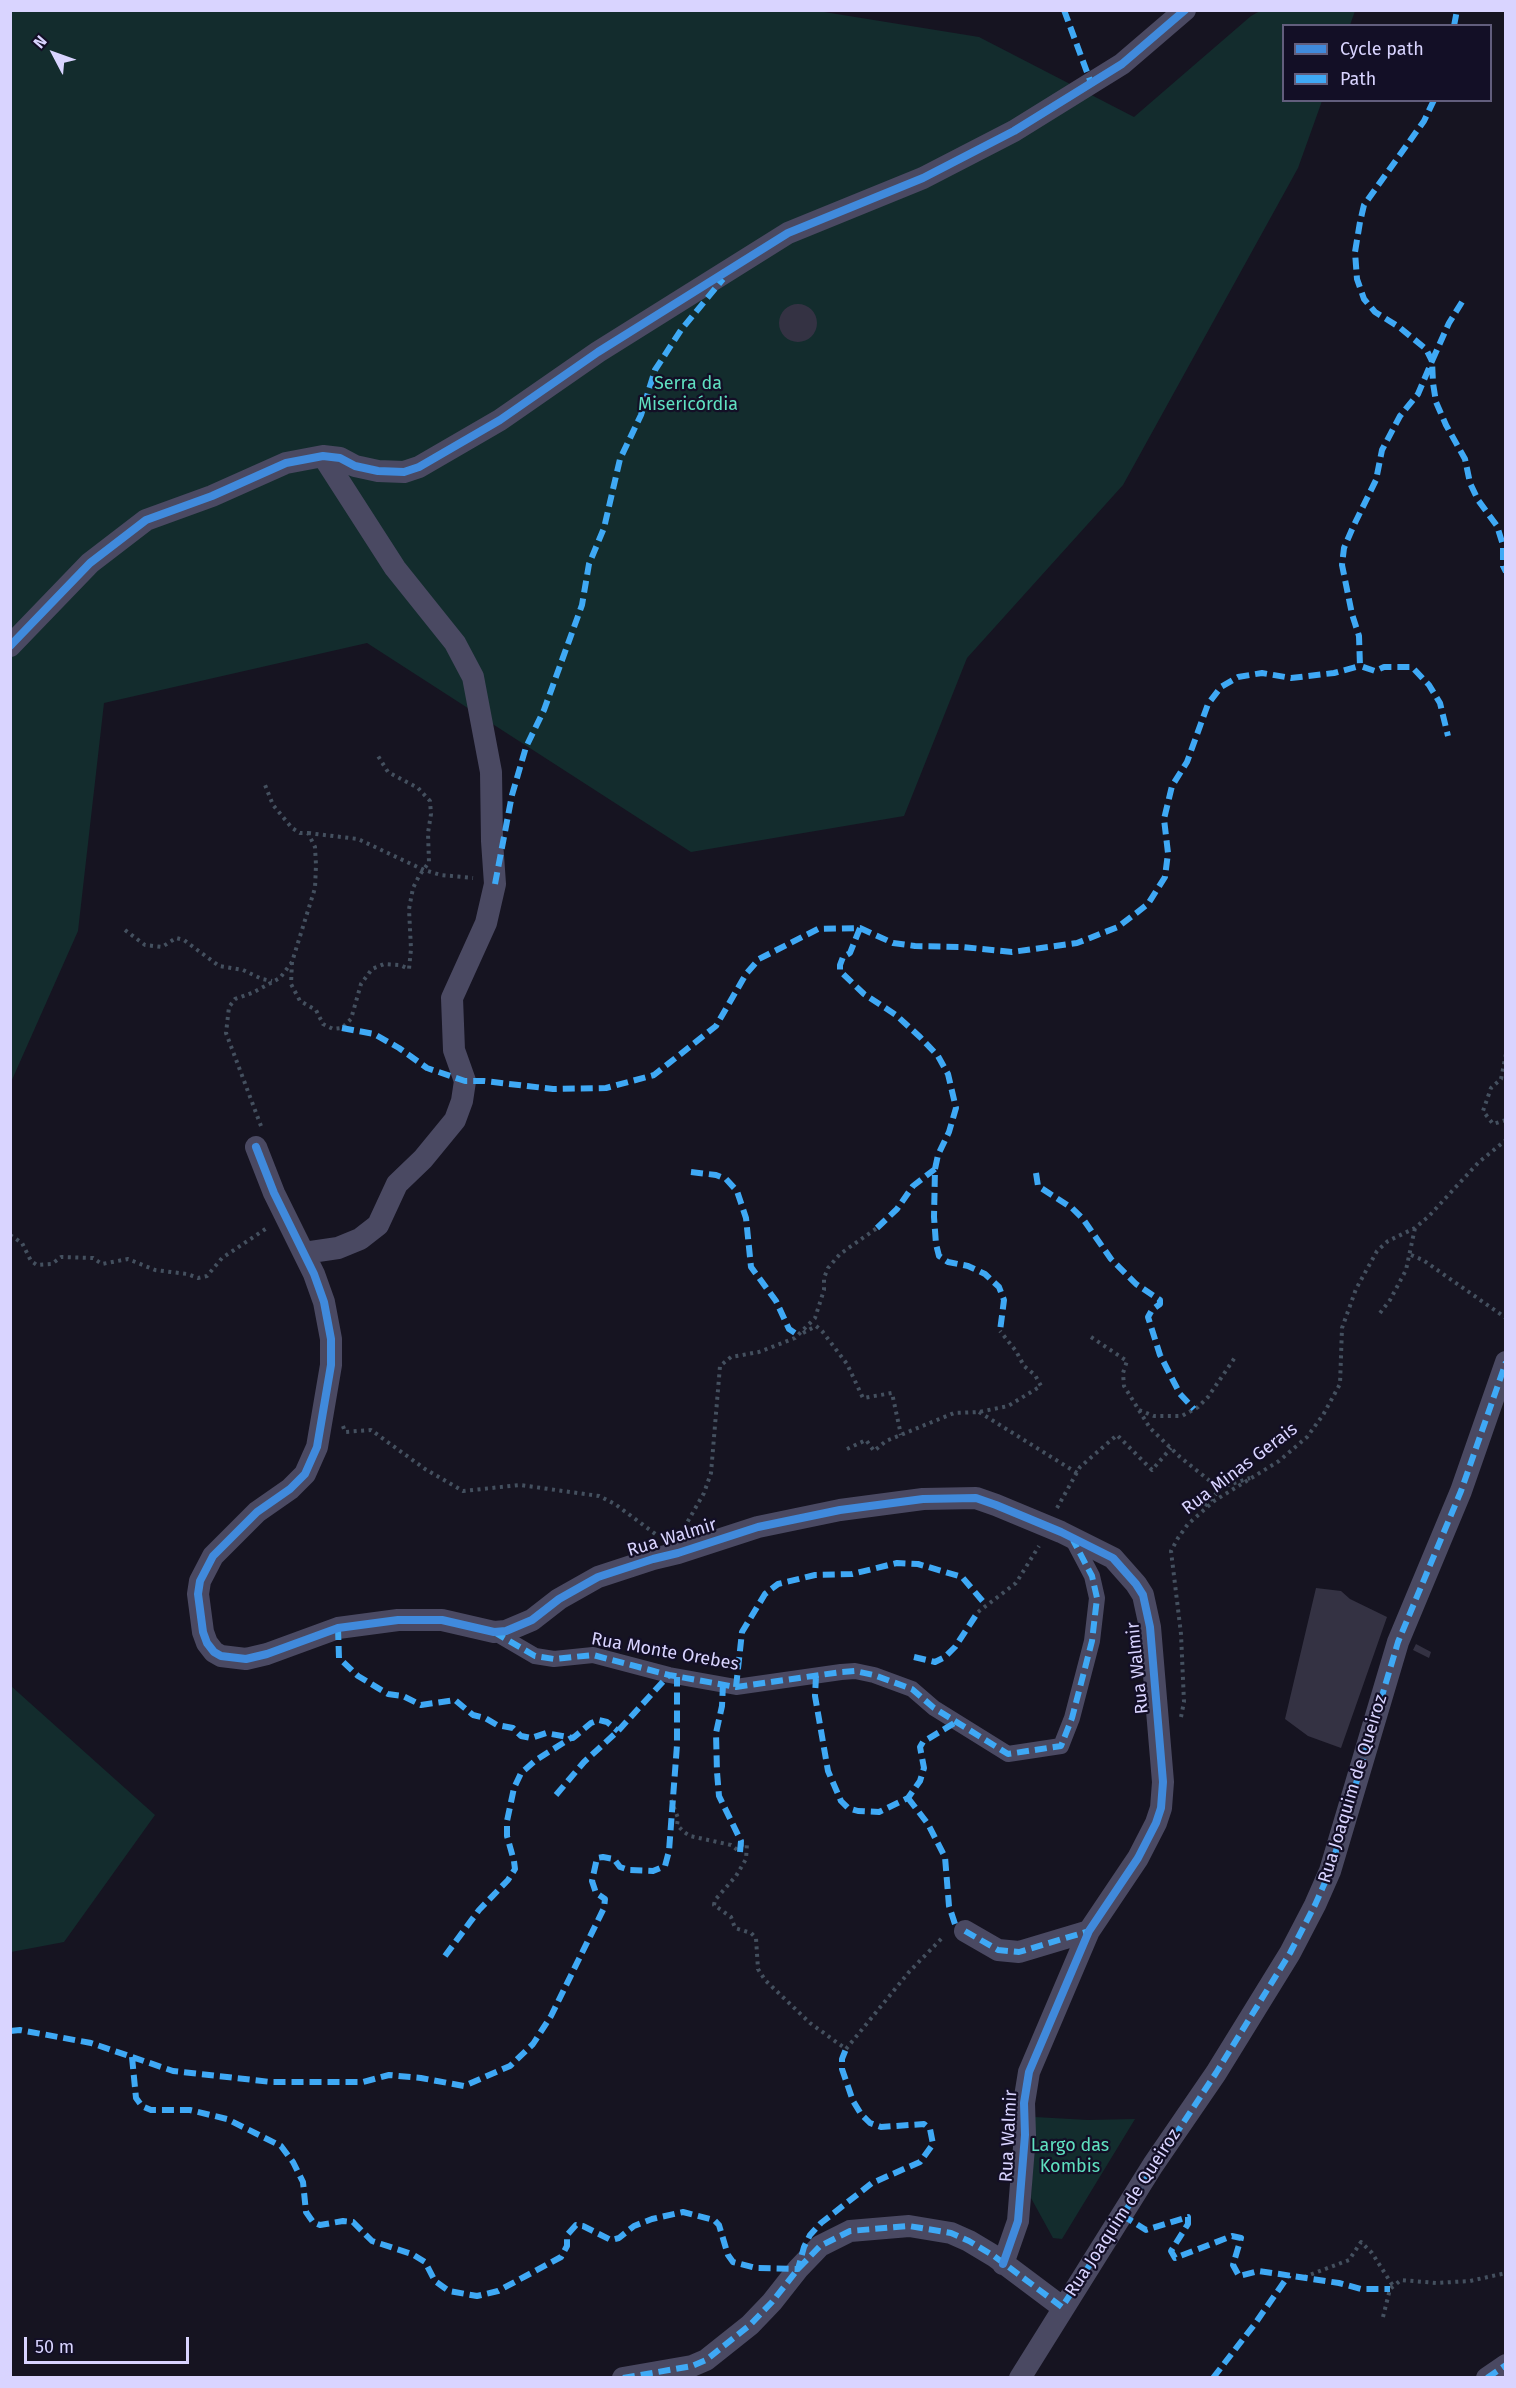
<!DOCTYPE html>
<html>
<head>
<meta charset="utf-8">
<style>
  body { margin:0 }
  #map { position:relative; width:1516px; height:2388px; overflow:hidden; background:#161421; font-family:"Fira Sans",sans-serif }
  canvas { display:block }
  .frame { position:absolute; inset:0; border:12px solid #d9d4ff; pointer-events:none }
  .legend { position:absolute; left:1282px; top:24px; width:210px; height:78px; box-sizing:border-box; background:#130f26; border:2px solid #625e7d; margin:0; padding:8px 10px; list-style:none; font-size:18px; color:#d9d4ff }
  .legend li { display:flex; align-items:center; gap:12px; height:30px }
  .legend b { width:30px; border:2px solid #625e7d }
  .north { position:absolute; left:24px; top:24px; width:60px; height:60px; -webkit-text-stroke:4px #130f26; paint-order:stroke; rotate:311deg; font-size:16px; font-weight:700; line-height:24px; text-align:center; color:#d9d4ff }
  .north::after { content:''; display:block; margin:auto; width:21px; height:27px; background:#d9d4ff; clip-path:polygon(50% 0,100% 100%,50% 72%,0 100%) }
  .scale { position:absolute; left:24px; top:2337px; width:165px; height:27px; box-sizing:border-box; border:3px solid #d9d4ff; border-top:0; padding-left:8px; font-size:18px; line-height:21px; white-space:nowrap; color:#d9d4ff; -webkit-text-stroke:4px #130f26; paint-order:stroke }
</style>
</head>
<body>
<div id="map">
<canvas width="1516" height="2388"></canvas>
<div class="frame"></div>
<ul class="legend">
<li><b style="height:8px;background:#408adc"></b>Cycle path</li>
<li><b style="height:8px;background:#3fa9f5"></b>Path</li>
</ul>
<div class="north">N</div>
<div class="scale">50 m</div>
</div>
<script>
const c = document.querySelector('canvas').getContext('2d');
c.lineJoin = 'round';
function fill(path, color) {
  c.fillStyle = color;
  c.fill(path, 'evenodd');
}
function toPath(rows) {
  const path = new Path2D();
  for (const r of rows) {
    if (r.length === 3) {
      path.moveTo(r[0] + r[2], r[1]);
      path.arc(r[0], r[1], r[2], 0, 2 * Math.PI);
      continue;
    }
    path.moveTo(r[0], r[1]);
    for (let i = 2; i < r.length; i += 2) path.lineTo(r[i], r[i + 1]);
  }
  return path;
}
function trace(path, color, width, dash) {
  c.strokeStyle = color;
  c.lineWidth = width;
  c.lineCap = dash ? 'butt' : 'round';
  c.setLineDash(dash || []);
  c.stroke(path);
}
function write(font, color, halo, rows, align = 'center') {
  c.font = font + ' "Fira Sans",sans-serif';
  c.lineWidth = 4.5;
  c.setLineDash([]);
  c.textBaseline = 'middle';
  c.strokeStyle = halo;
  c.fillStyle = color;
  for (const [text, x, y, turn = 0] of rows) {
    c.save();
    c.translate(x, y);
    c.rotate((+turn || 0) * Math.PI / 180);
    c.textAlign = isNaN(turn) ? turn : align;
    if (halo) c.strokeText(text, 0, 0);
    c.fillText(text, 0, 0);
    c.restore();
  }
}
const green = toPath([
  [11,11,818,11,979,37,1134,117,1251,16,1260,11,1355,11,1350,25,1284,26,1284,100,1322,101,1298,168,1123,485,967,658,904,816,691,852,367,643,104,703,78,931,11,1082],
  [11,1686,155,1815,64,1942,11,1952],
  [1035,2117,1088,2120,1135,2119,1062,2239,1053,2238,1031,2198]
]);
const building = toPath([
  [798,323,19],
  [1316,1588,1341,1591,1350,1599,1387,1617,1341,1748,1308,1736,1285,1719],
  [1416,1644,1431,1652,1429,1658,1413,1650]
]);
const path = toPath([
  [308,833,358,839,424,870,441,875,473,878],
  [125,930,145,945,162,947,176,938,184,940,219,966,243,970,262,979,272,981],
  [292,962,291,984,300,1001,316,1010,323,1024,333,1029,342,1028,351,1019,361,984,372,969,384,964,400,965,409,969,411,949,409,909,413,888,419,876,429,862,428,833,431,814,430,801,418,788,388,772,378,756],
  [1506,1054,1501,1079,1491,1088,1483,1111,1493,1124,1506,1120],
  [261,1126,226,1033,229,1007,235,999,252,993,280,978,292,962,315,888,316,865,315,847,308,833,300,833,292,828,273,805,265,785],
  [10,1235,22,1243,31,1261,37,1265,52,1264,61,1257,93,1258,102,1264,128,1259,155,1270,187,1274,198,1278,207,1276,222,1258,267,1228],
  [1411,1255,1423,1260,1506,1318],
  [1380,1313,1390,1300,1406,1270,1415,1228],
  [803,1333,816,1326,822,1331,847,1364,863,1398,892,1393,901,1435],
  [1091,1337,1127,1361,1123,1373,1124,1386,1150,1428,1180,1457,1220,1489],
  [1139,1410,1154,1416,1182,1416,1198,1407,1208,1397,1236,1356],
  [979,1412,1077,1473],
  [343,1426,345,1432,371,1430,425,1469,463,1491,520,1485,599,1496,615,1504,658,1536],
  [847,1449,866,1440,874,1451,886,1441,954,1413,979,1412,1008,1406,1041,1386,1035,1375,1024,1366,1016,1351,1000,1331],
  [1205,1506,1222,1487,1250,1478],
  [1057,1508,1080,1467,1117,1435,1152,1470,1171,1448],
  [684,1528,704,1493,711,1473,720,1366,731,1357,759,1352,795,1338,815,1318,824,1290,824,1278,828,1268,840,1254,877,1228],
  [978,1612,1016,1583,1039,1546],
  [1181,1717,1184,1702,1181,1634,1171,1551,1178,1538,1188,1524,1214,1501,1279,1461,1307,1437,1323,1415,1340,1384,1342,1328,1356,1289,1377,1251,1388,1241,1415,1228,1429,1216,1479,1162,1506,1140],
  [671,1800,678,1818,677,1825,684,1832,690,1836,731,1845,740,1852],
  [741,1845,747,1844,746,1859,736,1876,715,1900,714,1905,731,1917,735,1928,751,1933,756,1938,758,1969,765,1980,810,2023,846,2049,909,1972,944,1936],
  [1304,2277,1349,2260,1361,2242,1372,2253,1393,2286],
  [1383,2317,1390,2289,1401,2280,1436,2283,1470,2281,1506,2273]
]);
const pedestrian = toPath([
  [494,1632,535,1656,554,1659,593,1655,669,1675,736,1687,841,1672,855,1671,874,1675,912,1689,934,1708,1008,1754,1061,1746,1072,1718,1092,1641,1097,1598,1092,1576,1072,1538]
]);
const minor = toPath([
  [10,646,90,563,146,520,212,496,286,463,323,456,340,458,355,466,378,471,404,472,419,467,500,420,598,352,788,233,923,178,1014,131,1122,64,1185,10],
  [256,1147,274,1193,314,1274,324,1302,331,1339,331,1365,317,1447,305,1474,290,1489,257,1512,213,1556,200,1581,198,1594,203,1632,207,1643,214,1652,221,1656,246,1659,267,1654,338,1628,398,1620,442,1620,494,1632,506,1631,532,1620,559,1599,598,1577,653,1559,678,1553,758,1527,840,1510,923,1499,976,1498,996,1505,1061,1532,1113,1558,1136,1584,1143,1595,1150,1627,1163,1782,1161,1808,1156,1823,1138,1858,1089,1931,1029,2072,1024,2103,1025,2135,1018,2221,1003,2264],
  [304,1253,338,1248,360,1239,378,1225,397,1184,423,1159,455,1120,462,1101,465,1081,454,1050,452,998,486,923,495,884,492,841,491,772,473,677,455,643,395,568,323,456],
  [965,1931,998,1950,1019,1952,1089,1931],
  [623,2378,692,2366,706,2360,750,2325,772,2302,798,2269,820,2246,850,2231,909,2226,951,2233,969,2241,994,2256,1062,2307],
  [1020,2378,1153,2165,1216,2073,1290,1953,1315,1905,1330,1871,1398,1642,1461,1491,1506,1362],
  [1487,2378,1506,2365]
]);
const quiet = toPath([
  [1064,10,1091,83],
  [1454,26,1457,10],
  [1434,100,1424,121,1364,205,1360,222,1355,252,1357,279,1364,299,1375,312,1399,327,1426,349,1432,361,1418,394,1400,416,1382,450,1376,480,1353,527,1344,548,1342,565,1352,614,1359,636,1360,666,1375,671,1384,667,1412,667,1429,685,1440,703,1448,736],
  [1462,302,1449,323,1432,361,1433,383,1436,402,1446,425,1465,459,1470,483,1478,500,1497,526,1503,545,1503,566,1506,572],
  [495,884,512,795,526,747,544,710,582,605,589,564,604,528,620,459,641,415,655,370,681,330,723,279],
  [860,928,850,953,843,957,840,965,840,971,864,994,896,1015,920,1037,938,1056,948,1074,956,1108,949,1132,938,1155,935,1169,934,1217,936,1244,939,1256,948,1262,968,1266,985,1274,999,1287,1004,1300,1000,1331],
  [342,1028,374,1034,399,1048,427,1068,465,1081,484,1081,553,1089,606,1088,654,1075,716,1026,746,974,759,959,818,929,860,928,893,943,915,946,963,947,1012,952,1077,943,1118,927,1148,904,1165,877,1168,853,1164,819,1172,786,1187,762,1208,704,1221,687,1238,677,1262,673,1291,678,1334,673,1360,666],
  [691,1172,716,1175,726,1179,737,1191,746,1218,751,1267,776,1301,789,1329,798,1335],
  [1036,1173,1038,1186,1072,1208,1083,1219,1111,1259,1136,1284,1160,1300,1160,1304,1152,1310,1148,1317,1160,1355,1180,1394,1194,1409],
  [877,1228,897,1209,913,1186,935,1169],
  [338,1628,339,1658,358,1676,388,1694,403,1696,421,1705,455,1700,473,1715,485,1718,497,1725,513,1728,521,1736,531,1738,546,1733,573,1738,591,1723,599,1720,607,1722,618,1731],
  [494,1632,535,1656,554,1659,593,1655,669,1675,736,1687,841,1672,855,1671,874,1675,912,1689,934,1708,1008,1754,1061,1746,1072,1718,1092,1641,1097,1598,1092,1576,1073,1540],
  [914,1657,935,1662,945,1657,955,1647,978,1612],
  [816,1676,815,1696,828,1771,841,1801,848,1808,858,1811,879,1812,908,1798,920,1781,924,1768,920,1747,923,1742,956,1722],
  [723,1684,722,1706,716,1733,717,1772,719,1796,741,1841,740,1852],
  [736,1687,742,1632,765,1594,778,1584,815,1575,852,1574,897,1563,918,1564,962,1577,986,1605],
  [556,1795,584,1762,618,1731,669,1675],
  [908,1798,928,1824,945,1857,949,1906,956,1927],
  [965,1931,998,1950,1019,1952,1089,1931],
  [445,1956,479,1910,508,1880,515,1869,514,1861,507,1836,507,1821,514,1788,521,1773,536,1760,571,1738],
  [10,2031,20,2030,91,2043,173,2071,271,2082,363,2082,389,2075,421,2078,464,2086,510,2066,533,2044,551,2016,604,1908,605,1899,596,1893,592,1881,597,1858,603,1857,614,1859,620,1867,629,1870,653,1871,665,1866,669,1851,677,1745,677,1677],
  [132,2057,136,2098,142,2106,151,2110,190,2110,227,2119,281,2146,293,2162,303,2182,306,2212,313,2222,320,2225,343,2221,353,2222,372,2241,412,2254,425,2262,435,2281,449,2291,477,2296,498,2291,561,2257,567,2246,567,2235,576,2225,583,2226,611,2240,619,2238,634,2226,652,2219,683,2212,714,2220,719,2225,728,2255,733,2262,756,2268,798,2269,804,2247,810,2235,821,2223,872,2183,920,2162,933,2144,930,2129,924,2124,881,2127,870,2123,861,2114,853,2101,842,2069,842,2059,846,2049],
  [1122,2215,1146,2230,1188,2217,1188,2224,1171,2251,1175,2258,1232,2236,1241,2238,1233,2265,1239,2276,1259,2271,1339,2283,1361,2289,1390,2289],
  [623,2378,692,2366,706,2360,750,2325,772,2302,798,2269,820,2246,850,2231,909,2226,951,2233,969,2241,994,2256,1062,2307,1216,2073,1290,1953,1315,1905,1330,1871,1398,1642,1461,1491,1506,1362],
  [1213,2378,1254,2325,1289,2275],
  [1487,2378,1506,2365]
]);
const cycleway = toPath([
  [10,646,90,563,146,520,212,496,286,463,323,456,340,458,355,466,378,471,404,472,419,467,500,420,598,352,788,233,923,178,1014,131,1122,64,1185,10],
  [256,1147,274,1193,314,1274,324,1302,331,1339,331,1365,317,1447,305,1474,290,1489,257,1512,213,1556,200,1581,198,1594,203,1632,207,1643,214,1652,221,1656,246,1659,267,1654,338,1628,398,1620,442,1620,494,1632,506,1631,532,1620,559,1599,598,1577,653,1559,678,1553,758,1527,840,1510,923,1499,976,1498,996,1505,1061,1532,1113,1558,1136,1584,1143,1595,1150,1627,1163,1782,1161,1808,1156,1823,1138,1858,1089,1931,1029,2072,1024,2103,1025,2135,1018,2221,1003,2264]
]);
const parkNames = [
  ["Serra da",688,384],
  ["Misericórdia",688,405],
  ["Largo das",1070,2146],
  ["Kombis",1070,2167]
];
const streetNames = [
  ["Rua Minas Gerais",1240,1469,-37],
  ["Rua Walmir",672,1538,-17],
  ["Rua Monte Orebes",665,1652,10],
  ["Rua Walmir",1138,1668,-96],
  ["Rua Joaquim de Queiroz",1353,1789,-73],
  ["Rua Walmir",1009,2136,-87],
  ["Rua Joaquim de Queiroz",1123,2213,-57]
];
fill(green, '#132c2d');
fill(building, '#343243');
trace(path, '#44505f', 4, [3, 4.5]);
trace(pedestrian, '#4a4962', 16);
trace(minor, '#4a4962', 22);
trace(quiet, '#3fa9f5', 6, [12, 6]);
trace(cycleway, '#408adc', 8);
write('18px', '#5fe0c0', '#130f26', parkNames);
write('18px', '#d9d4ff', '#130f26', streetNames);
</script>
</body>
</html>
